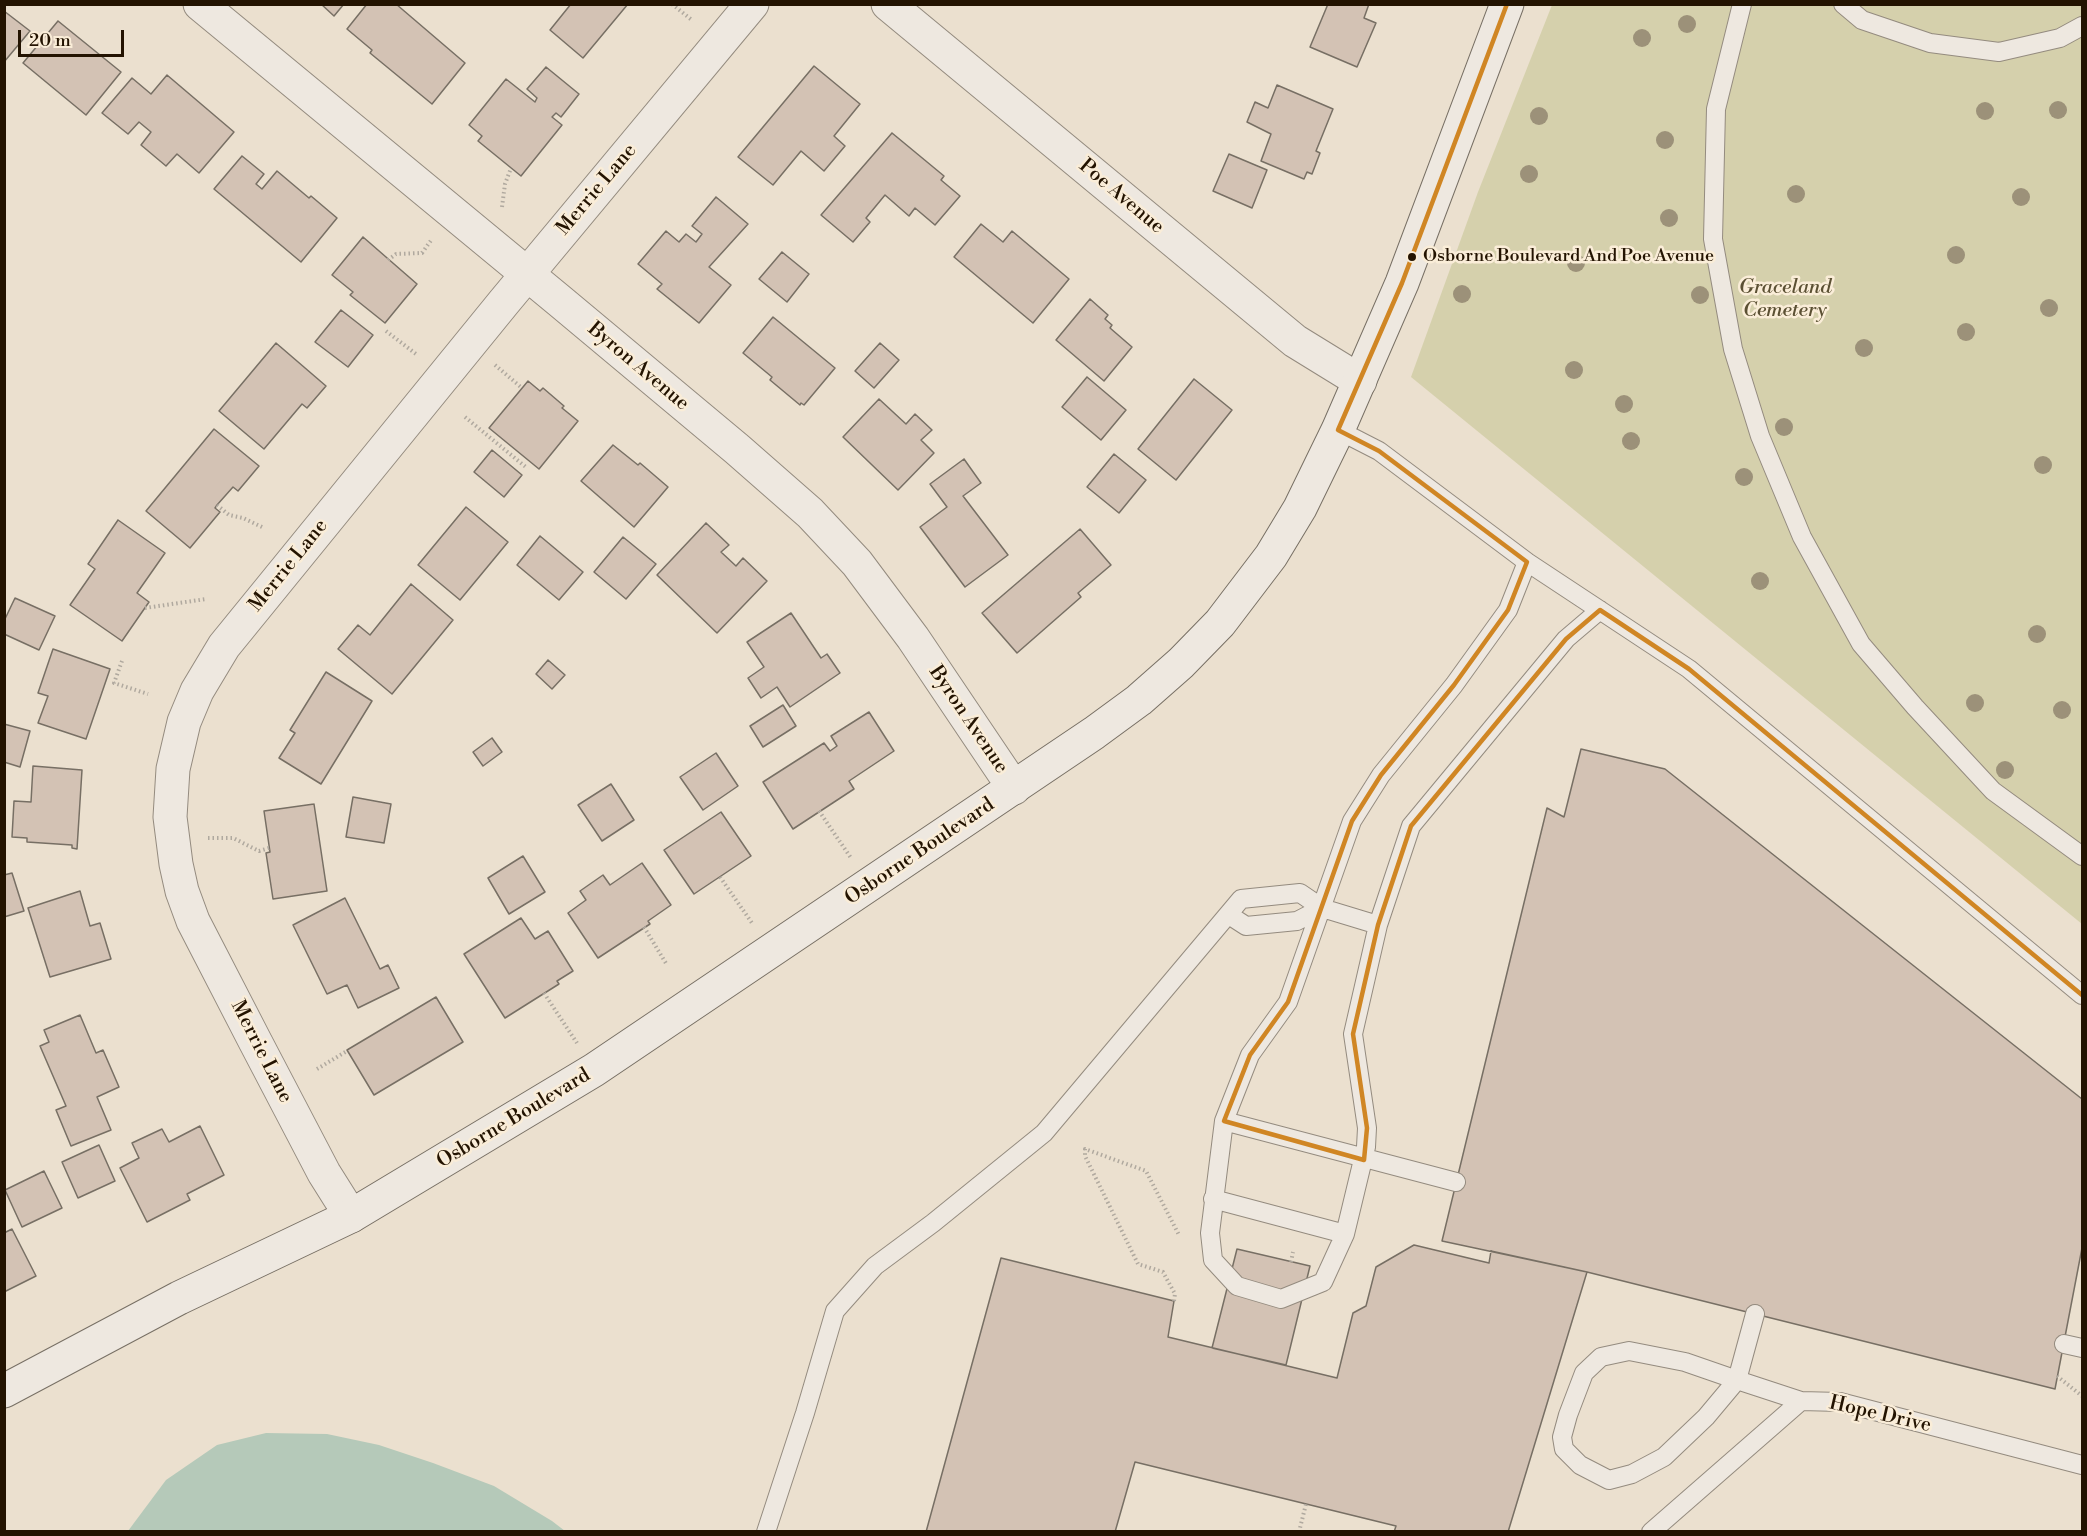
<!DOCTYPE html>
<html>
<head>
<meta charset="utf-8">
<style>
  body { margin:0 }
  #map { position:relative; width:2087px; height:1536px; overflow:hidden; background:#ebe0cf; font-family:"Libre Bodoni",serif }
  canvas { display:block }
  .frame { position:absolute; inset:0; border:6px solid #231301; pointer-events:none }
  .scale { position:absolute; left:18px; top:30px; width:106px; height:27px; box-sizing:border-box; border:3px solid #231301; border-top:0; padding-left:8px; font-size:18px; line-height:21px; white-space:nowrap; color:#231301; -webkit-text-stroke:4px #faedd8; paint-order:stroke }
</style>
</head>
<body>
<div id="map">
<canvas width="2087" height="1536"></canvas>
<div class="frame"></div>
<div class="scale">20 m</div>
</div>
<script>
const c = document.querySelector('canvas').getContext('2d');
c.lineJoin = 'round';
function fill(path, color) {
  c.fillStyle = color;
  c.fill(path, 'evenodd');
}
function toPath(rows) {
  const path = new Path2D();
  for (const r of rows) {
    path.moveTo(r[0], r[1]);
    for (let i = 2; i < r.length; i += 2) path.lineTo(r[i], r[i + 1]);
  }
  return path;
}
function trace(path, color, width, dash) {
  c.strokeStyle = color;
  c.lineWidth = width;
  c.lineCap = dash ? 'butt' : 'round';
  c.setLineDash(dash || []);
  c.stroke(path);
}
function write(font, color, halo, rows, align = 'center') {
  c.font = font + ' "Libre Bodoni",serif';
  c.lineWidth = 5;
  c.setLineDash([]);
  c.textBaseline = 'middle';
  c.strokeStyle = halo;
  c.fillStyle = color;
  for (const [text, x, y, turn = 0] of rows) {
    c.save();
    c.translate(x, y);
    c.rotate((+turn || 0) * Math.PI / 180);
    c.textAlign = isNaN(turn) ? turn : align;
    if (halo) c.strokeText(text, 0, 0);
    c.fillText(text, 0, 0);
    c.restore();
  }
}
const green = toPath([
  [1552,5,2082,5,2082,924,1411,377,1478,192]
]);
const water = toPath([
  [266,1433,327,1434,379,1445,433,1463,494,1486,552,1521,565,1531,128,1531,166,1480,217,1445]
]);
const building = toPath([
  [321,4,344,4,334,16,321,4],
  [367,4,396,4,465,63,432,104,370,53,372,50,347,29,367,4],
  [571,4,628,4,583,58,550,30,571,4],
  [1328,4,1369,4,1364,18,1376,23,1357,67,1310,47,1328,4],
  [4,11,30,31,4,62,4,11],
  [58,21,121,72,86,115,23,63,58,21],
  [814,66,860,104,834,136,845,146,824,171,801,151,773,185,738,157,814,66],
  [546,67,579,94,561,117,556,113,552,117,562,125,521,176,478,141,482,136,469,125,506,79,535,102,537,98,527,89,546,67],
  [167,75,234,132,199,173,177,154,166,166,141,145,151,132,139,122,128,134,102,113,132,78,151,94,167,75],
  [1277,85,1333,109,1316,151,1320,153,1312,174,1307,172,1304,179,1261,161,1271,134,1247,122,1255,102,1268,108,1277,85],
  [892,133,944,176,941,180,960,196,935,225,915,208,909,216,885,195,866,218,870,222,853,242,821,215,892,133],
  [1229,154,1267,170,1252,208,1213,191,1229,154],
  [242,156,264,174,256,184,262,189,277,171,309,198,311,196,337,218,301,262,214,189,242,156],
  [716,197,748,224,709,267,731,285,699,323,657,289,662,284,638,264,666,231,679,242,686,234,696,242,702,234,692,226,716,197],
  [981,224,1003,242,1012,231,1069,279,1033,323,954,257,981,224],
  [363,237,417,284,385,323,350,295,353,292,332,275,363,237],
  [782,252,809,274,787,302,759,279,782,252],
  [1090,299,1108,315,1105,319,1112,325,1110,328,1132,347,1104,381,1056,340,1090,299],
  [341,310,373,335,348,367,315,342,341,310],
  [773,317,835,368,804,405,801,403,800,405,770,380,772,377,743,353,773,317],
  [276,343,326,386,307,408,302,404,264,449,219,411,276,343],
  [880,343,899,360,874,388,855,371,880,343],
  [1087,377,1126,410,1101,440,1062,407,1087,377],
  [1194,379,1232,410,1176,480,1138,449,1194,379],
  [528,381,540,391,543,388,564,406,562,408,578,421,539,469,489,428,528,381],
  [879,399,906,424,915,414,932,430,921,440,934,453,898,490,843,437,879,399],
  [214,429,259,466,238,491,233,487,217,505,215,508,220,512,190,548,146,511,214,429],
  [613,445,638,465,640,463,668,487,634,527,581,481,613,445],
  [492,450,522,475,504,497,474,472,492,450],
  [1114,454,1146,480,1119,513,1087,487,1114,454],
  [964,459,981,483,963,496,1008,555,965,587,920,527,947,507,930,484,964,459],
  [466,507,508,542,460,600,418,565,466,507],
  [118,520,165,553,137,593,149,602,122,641,70,605,95,569,88,564,118,520],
  [706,523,729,545,721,552,736,566,743,558,767,581,717,633,657,575,706,523],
  [1080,529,1111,565,1078,593,1081,597,1017,653,982,613,1080,529],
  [540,536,583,572,559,600,517,565,540,536],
  [623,537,656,564,626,599,594,572,623,537],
  [411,584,453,620,392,694,338,649,358,625,370,635,411,584],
  [15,598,55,616,39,650,4,634,4,621,15,598],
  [791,613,821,658,827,654,840,673,790,707,777,687,761,698,748,678,764,667,747,642,791,613],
  [53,649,110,669,86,739,38,723,48,696,38,693,53,649],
  [548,660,565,675,552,689,536,674,548,660],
  [326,672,372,701,321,784,279,758,295,733,290,730,326,672],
  [783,705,796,726,763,747,750,726,783,705],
  [869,712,894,751,849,781,854,789,793,829,763,782,824,743,830,751,837,746,831,736,869,712],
  [4,724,30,731,20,767,4,762,4,724],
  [492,738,502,752,483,766,473,752,492,738],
  [1581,749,1665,769,2082,1099,2082,1248,2055,1389,1587,1272,1442,1241,1547,808,1564,817,1581,749],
  [716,753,738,786,703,810,680,777,716,753],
  [33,766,82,770,77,849,72,848,72,845,27,842,27,838,12,837,14,801,31,802,33,766],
  [611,784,634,820,602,841,578,805,611,784],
  [353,797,391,804,384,843,346,837,353,797],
  [314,804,327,891,273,899,266,853,270,852,264,811,314,804],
  [721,812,751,856,694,894,664,850,721,812],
  [523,856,545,892,509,914,488,878,523,856],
  [642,863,671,905,648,921,650,924,598,958,568,913,586,900,580,891,603,875,610,885,642,863],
  [12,873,24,911,4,917,4,875,12,873],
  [80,891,90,926,100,923,111,959,50,977,28,908,80,891],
  [345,898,380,969,388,965,399,988,358,1008,347,985,327,994,293,925,345,898],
  [521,918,535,939,548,931,573,971,557,981,559,984,505,1018,464,954,521,918],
  [436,997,463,1042,374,1095,347,1050,436,997],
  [80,1015,96,1053,103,1050,119,1087,97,1097,111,1130,71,1146,56,1110,66,1106,40,1046,49,1042,44,1030,80,1015],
  [200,1126,224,1175,187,1194,190,1200,147,1222,120,1168,139,1158,132,1143,162,1129,169,1142,200,1126],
  [99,1145,115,1181,78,1198,62,1162,99,1145],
  [44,1171,62,1208,22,1227,5,1190,44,1171],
  [12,1229,36,1276,4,1292,4,1233,12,1229],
  [1414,1245,1489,1263,1491,1251,1587,1272,1508,1532,1394,1532,1396,1526,1135,1462,1115,1532,926,1532,1001,1258,1174,1301,1168,1337,1337,1378,1353,1313,1366,1306,1376,1267,1414,1245],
  [1237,1249,1310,1266,1286,1365,1212,1348,1237,1249]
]);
const path = toPath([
  [672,4,693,21],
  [502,207,505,184,511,168],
  [388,260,396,254,422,253,432,239],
  [386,331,416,354],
  [495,365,522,388],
  [465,417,527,468],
  [217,505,229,515,243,518,264,528],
  [145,608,206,599],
  [122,661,114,683,148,694],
  [819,811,851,858],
  [208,838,233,838,259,851,269,848],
  [720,877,752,923],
  [644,927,667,965],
  [544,993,577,1043],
  [317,1069,347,1051],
  [1291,1262,1293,1252],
  [1174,1301,1175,1294,1163,1272,1138,1264,1085,1156,1085,1149,1146,1171,1179,1235],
  [2057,1376,2082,1396],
  [1299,1532,1306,1504]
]);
const lane = toPath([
  [1742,4,1716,109,1713,239,1733,349,1760,436,1802,537,1861,644,1915,707,1993,791,2082,856],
  [1843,4,1862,20,1930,43,1999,52,2060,38,2082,26],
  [1338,430,1379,451,1527,562,1689,669,2082,995],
  [1527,562,1508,610,1454,685,1381,775,1352,821,1288,1002,1250,1055,1224,1121,1210,1233,1213,1260,1237,1286,1281,1299,1323,1282,1345,1234,1366,1147,1367,1128,1353,1034,1378,925,1411,826,1566,639,1600,610],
  [1229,915,1246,926,1297,921,1322,908],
  [1224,1121,1456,1182],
  [1213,1199,1345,1234],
  [1755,1314,1737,1380,1706,1417,1664,1457,1632,1474,1609,1480,1580,1465,1564,1449,1562,1437,1568,1415,1584,1373,1601,1357,1629,1351,1685,1362,1737,1380,1801,1401],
  [2064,1344,2082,1348],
  [766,1532,805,1413,835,1311,875,1266,933,1223,1044,1133,1241,899,1300,893,1322,908,1378,925],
  [1651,1532,1801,1401,1840,1402,2082,1465]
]);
const street = toPath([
  [200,4,561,302,737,449,810,513,857,563,913,638,1014,788],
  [888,4,1295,341,1360,381],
  [351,1216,324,1173,256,1043,193,921,182,891,176,864,170,817,173,769,184,722,197,691,224,646,504,302,752,4]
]);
const secondary = toPath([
  [4,1391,179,1298,351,1216,594,1070,1094,733,1139,700,1181,663,1220,623,1271,556,1300,508,1338,430,1402,283,1507,4]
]);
const bus1 = toPath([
  [1507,4,1402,283,1338,430,1379,451,1527,562,1508,610,1454,685,1381,775,1352,821,1288,1002,1250,1055,1224,1121,1364,1160,1367,1128,1353,1034,1378,925,1411,826,1566,639,1600,610,1689,669,2082,995]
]);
const trees = [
  [1687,24],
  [1642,38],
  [2058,110],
  [1985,111],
  [1539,116],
  [1665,140],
  [1529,174],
  [1796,194],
  [2021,197],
  [1669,218],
  [1956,255],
  [1576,263],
  [1462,294],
  [1700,295],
  [2049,308],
  [1966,332],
  [1864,348],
  [1574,370],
  [1624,404],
  [1784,427],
  [1631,441],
  [2043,465],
  [1744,477],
  [1760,581],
  [2037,634],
  [1975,703],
  [2062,710],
  [2005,770]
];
const markers = [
  [1412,257,5,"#231301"]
];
const busNames = [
  ["Osborne Boulevard And Poe Avenue",1423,257]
];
const streetNames = [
  ["Merrie Lane",597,190,-50],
  ["Poe Avenue",1121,197,40],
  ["Byron Avenue",638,367,40],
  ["Merrie Lane",289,566,-51],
  ["Byron Avenue",968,720,56],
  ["Osborne Boulevard",920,852,-34],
  ["Merrie Lane",261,1052,63],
  ["Osborne Boulevard",514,1119,-31],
  ["Hope Drive",1880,1415,13]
];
const parkNames = [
  ["Graceland",1785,288],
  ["Cemetery",1785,311]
];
fill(green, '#d5d0ac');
fill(water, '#b5c9b9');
fill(building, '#d3c2b4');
trace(building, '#776f64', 1.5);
trace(lane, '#948b7f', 20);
trace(street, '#948b7f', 35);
trace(secondary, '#776f64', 35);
trace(path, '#b0a99f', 4, [1.5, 3]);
trace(lane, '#eee8e0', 18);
trace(street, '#eee8e0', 33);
trace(secondary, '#eee8e0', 33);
trace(bus1, '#d08624', 4.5);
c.fillStyle = '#9c9179';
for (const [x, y] of trees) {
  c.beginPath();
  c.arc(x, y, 9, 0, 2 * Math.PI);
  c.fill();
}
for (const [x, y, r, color] of markers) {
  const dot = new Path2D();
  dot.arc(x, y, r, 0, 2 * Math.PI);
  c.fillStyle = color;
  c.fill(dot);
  trace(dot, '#faedd8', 2);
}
write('18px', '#231301', '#faedd8', busNames, 'left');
write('20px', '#231301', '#faedd8', streetNames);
write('italic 20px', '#5b5033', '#faedd8', parkNames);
</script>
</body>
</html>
